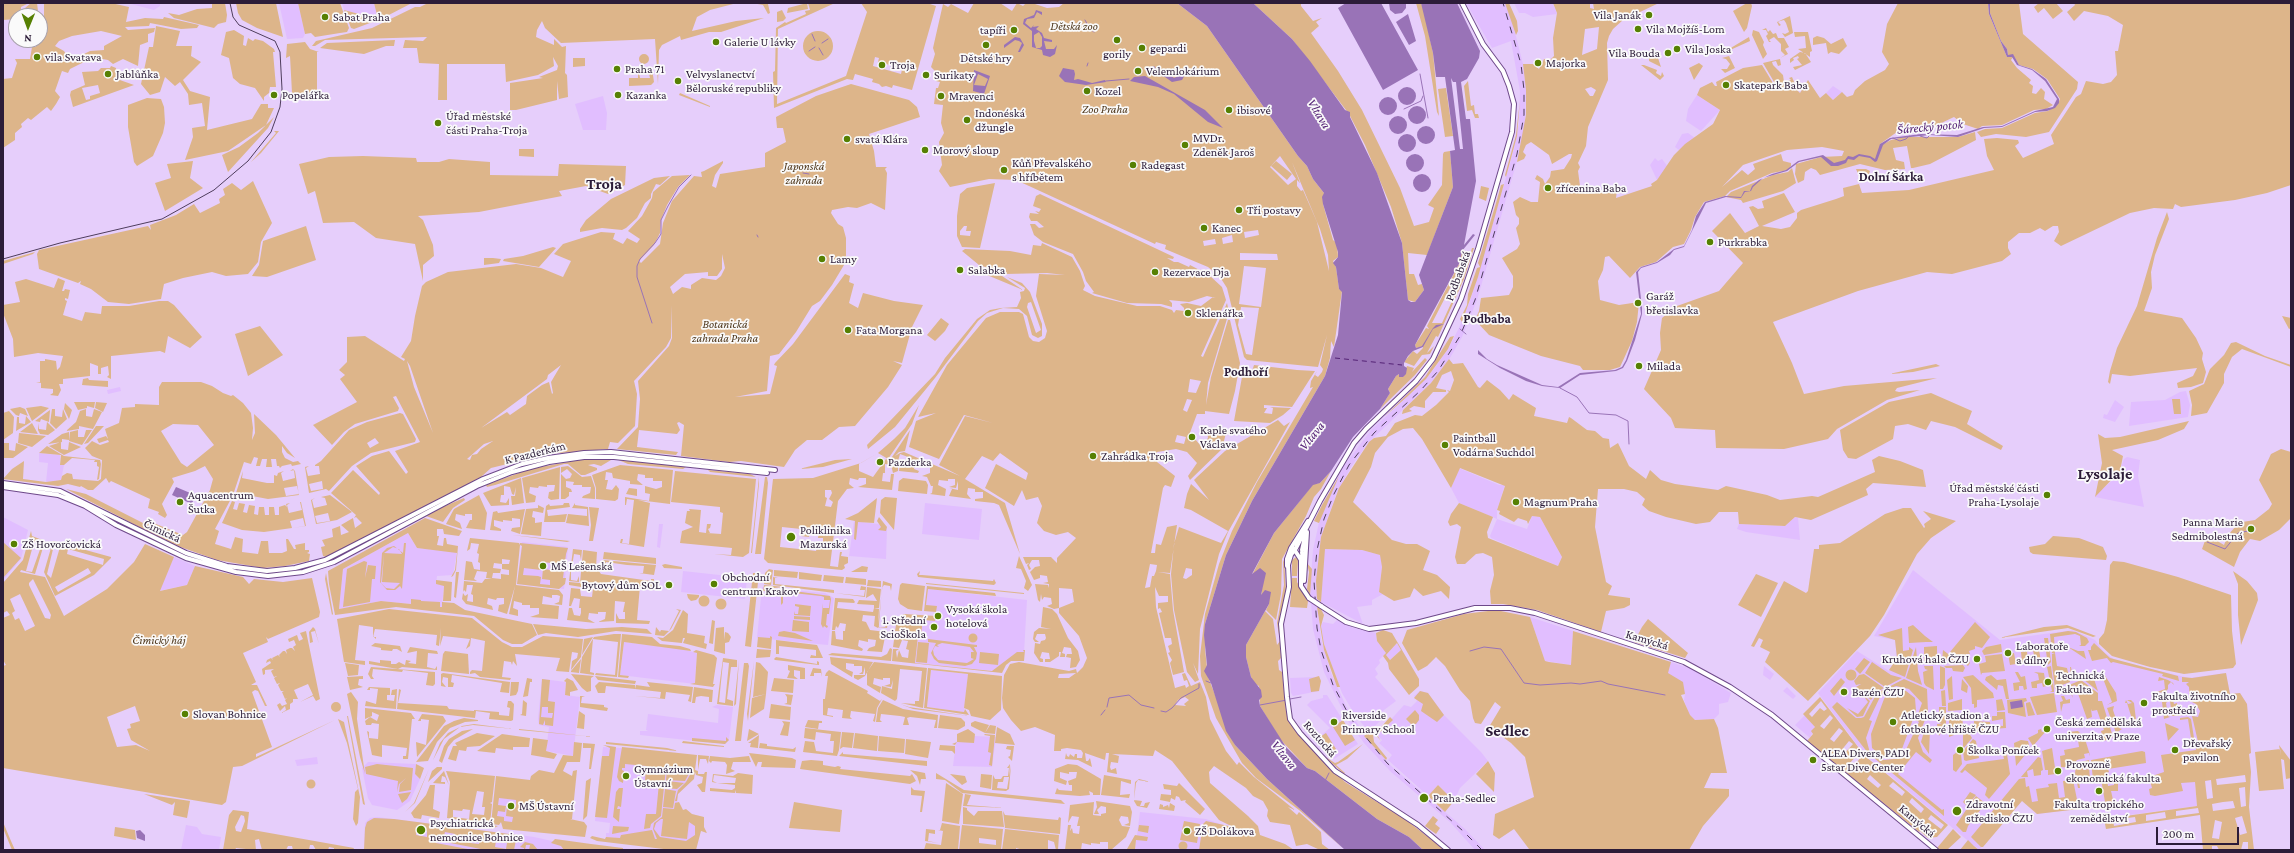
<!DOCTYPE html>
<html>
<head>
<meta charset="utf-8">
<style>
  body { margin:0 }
  #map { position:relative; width:2294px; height:853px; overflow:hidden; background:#e6cefb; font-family:"Crimson Pro",serif }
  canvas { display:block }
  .frame { position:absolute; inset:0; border:4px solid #2c1c38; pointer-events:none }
  .north { position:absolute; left:8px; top:8px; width:40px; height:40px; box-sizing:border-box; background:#fafafa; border:1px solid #a8a1ac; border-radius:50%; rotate:181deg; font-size:11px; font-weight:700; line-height:16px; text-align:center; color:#2c1c38 }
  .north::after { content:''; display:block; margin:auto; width:14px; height:18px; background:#568003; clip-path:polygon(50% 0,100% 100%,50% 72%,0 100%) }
  .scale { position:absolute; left:2156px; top:827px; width:83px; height:18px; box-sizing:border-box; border:2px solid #2c1c38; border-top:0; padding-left:5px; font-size:12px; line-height:14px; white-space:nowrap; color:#2c1c38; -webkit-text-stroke:3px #fafafa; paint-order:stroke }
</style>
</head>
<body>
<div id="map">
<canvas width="2294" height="853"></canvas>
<div class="frame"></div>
<div class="north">N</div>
<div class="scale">200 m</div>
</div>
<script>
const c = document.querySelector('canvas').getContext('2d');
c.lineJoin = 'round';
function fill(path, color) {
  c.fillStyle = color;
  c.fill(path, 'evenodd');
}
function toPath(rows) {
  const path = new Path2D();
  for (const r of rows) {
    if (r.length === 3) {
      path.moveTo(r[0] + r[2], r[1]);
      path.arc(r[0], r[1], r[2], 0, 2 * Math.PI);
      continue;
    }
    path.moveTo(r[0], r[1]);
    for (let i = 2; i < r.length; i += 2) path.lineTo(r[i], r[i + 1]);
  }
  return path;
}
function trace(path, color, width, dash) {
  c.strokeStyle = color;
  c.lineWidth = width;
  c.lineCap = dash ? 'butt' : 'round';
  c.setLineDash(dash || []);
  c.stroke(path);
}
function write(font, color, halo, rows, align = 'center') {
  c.font = font + ' "Crimson Pro",serif';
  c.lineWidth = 3.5;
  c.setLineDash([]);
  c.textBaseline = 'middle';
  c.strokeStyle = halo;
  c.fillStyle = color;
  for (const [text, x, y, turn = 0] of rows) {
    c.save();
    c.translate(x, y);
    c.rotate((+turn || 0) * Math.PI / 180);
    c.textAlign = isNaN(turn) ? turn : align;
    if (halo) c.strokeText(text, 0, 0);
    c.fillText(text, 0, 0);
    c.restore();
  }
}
const built = toPath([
  [127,3,160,3,160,6,154,10],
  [279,3,298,3,305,34,303,38,287,39],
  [342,3,374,3,378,19,344,10],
  [1466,3,1505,3,1511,17,1523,64,1526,90,1525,126,1519,154,1477,300,1462,337,1447,363,1431,383,1368,443,1351,467,1336,495,1327,520,1320,551,1317,604,1321,639,1331,673,1346,706,1361,729,1390,765,1465,829,1485,850,1475,850,1450,822,1391,772,1364,743,1348,721,1324,672,1313,629,1310,589,1313,550,1320,518,1330,492,1346,463,1371,430,1417,388,1434,369,1448,349,1459,328,1471,298,1513,153,1519,125,1520,91,1511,41,1492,48],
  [1514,3,1553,3,1557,14,1533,17,1525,13,1519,13],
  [1833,86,1842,92,1833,100,1826,93],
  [1697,95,1720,110,1701,131,1686,121,1688,109],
  [603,96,607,113,606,130,583,130,575,104],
  [1688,133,1695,138,1679,150,1675,147,1682,134],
  [1655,158,1658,161,1662,159,1668,167,1657,180,1650,165],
  [120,387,121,391,108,394,107,390],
  [2186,391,2190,405,2188,417,2129,426,2131,402,2165,400,2180,392],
  [2115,400,2124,407,2115,422,2103,418,2104,414,2107,415],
  [39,453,60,455,60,465,64,465,61,480,46,482,48,463,39,462],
  [2127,457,2140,460,2138,476,2144,507,2095,497,2100,491,2114,479,2120,471,2124,459],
  [1459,468,1499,485,1505,485,1497,510,1497,519,1527,529,1532,516,1540,517,1562,557,1558,566,1491,538,1490,536,1497,519,1459,503,1451,488],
  [925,503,982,509,979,540,922,534],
  [3,517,28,530,21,559,3,580],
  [1795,517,1798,518,1800,540,1746,532,1737,529,1739,524,1785,526],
  [854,521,878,524,887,529,886,559,849,556],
  [659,524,663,524,660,548,657,547],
  [408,533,417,548,457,552,453,575,437,576,436,584,444,585,442,607,381,601,339,609,343,569],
  [522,542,568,547,564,589,517,584],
  [1324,549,1362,550,1381,555,1382,567,1379,592,1383,594,1372,600,1372,605,1357,607,1363,624,1321,602],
  [174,557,195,566,187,585,159,591],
  [1913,570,2000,640,2073,630,2095,640,2104,652,2115,660,2189,678,2226,673,2230,694,2240,693,2247,704,2251,753,2195,782,2197,806,2107,818,2099,809,2093,807,2037,814,2022,800,1979,850,1864,754,1818,693,1857,651,1889,671,1897,658,1895,640,1874,636],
  [683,571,747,578,745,599,681,592],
  [762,587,825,593,834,598,828,645,757,638],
  [928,589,1027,600,1024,653,993,671,915,663,918,635,921,635,923,620,935,621,936,612,926,605],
  [1530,617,1573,631,1571,665,1545,661],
  [1337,620,1353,628,1376,633,1377,641,1386,653,1379,660,1380,663,1375,669,1378,674,1375,677,1396,701,1380,713,1383,718,1369,732,1355,715,1342,693,1324,644,1321,626,1323,622,1333,624],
  [624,642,682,649,697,653,695,684,620,675],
  [1397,643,1401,650,1390,660,1386,655],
  [1671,662,1691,669,1731,693,1728,702,1719,704,1719,714,1714,719,1695,720,1689,715,1684,700,1685,694,1667,673],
  [1764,666,1774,674,1770,680,1763,675],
  [931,670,968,674,964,712,927,707],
  [1317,677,1319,691,1293,696,1291,693,1290,678],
  [542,679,566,682,565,695,580,697,573,756,546,751,549,727,539,725,538,719],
  [1787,687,1796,696,1793,699,1783,691],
  [1420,691,1428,693,1444,715,1481,752,1488,761,1460,788,1454,801,1438,785,1428,796,1388,760,1392,755,1379,743,1382,740,1377,735,1404,705,1411,707,1417,701,1414,696],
  [1323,695,1327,695,1358,744,1334,759,1314,741,1330,728,1307,705,1311,701,1323,698],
  [717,705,733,707,729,740,725,744,640,735,640,731,648,731,646,730,648,714,718,723,719,709,712,707],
  [1805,715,1815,727,1810,738,1795,725],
  [975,736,996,737,992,767,953,766,956,742],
  [603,747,621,748,692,762,691,781,678,794,677,808,700,820,696,847,606,837,606,833,609,833,610,823,595,821],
  [317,757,318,764,297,766,295,760],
  [368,762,416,764,415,774,420,779,410,801,397,810,372,805,368,798,362,768],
  [497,786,529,790,526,825,493,822],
  [1140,812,1206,819,1238,830,1232,850,1135,850],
  [377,817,534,837,552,841,640,850,364,850,365,823,370,818],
  [186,825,197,827,202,834,221,837,219,850,181,850]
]);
const green = toPath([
  [3,3,29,3,21,7,21,14,29,16,16,16,16,19,3,20],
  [31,3,37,3,38,11,35,14,25,8],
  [44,3,111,3,129,7,126,22,145,18,163,19,164,17,199,25,197,28,181,29,150,23,149,26,125,27,128,30,155,28,154,32,148,34,148,42,140,45,138,66,123,59,113,64,108,60,97,58,86,61,70,69,68,73,62,71,55,91,60,97,56,104,51,111,47,107,31,120,28,118,21,124,22,127,15,133,15,140,3,148,3,79,12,78,17,63,15,59,30,59,32,47,36,47,36,41,31,40,40,40,40,24,44,18],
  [101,31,122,36,104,46,104,50,90,51,72,60,69,59,64,51,55,46,59,41,72,36],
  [212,3,225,3,227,15,226,22,218,24,214,28,174,18,168,13,179,15,197,9,212,8],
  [236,3,276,3,283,37,257,28,242,20,238,13],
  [298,3,340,3,349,28,347,32,340,33,315,37,311,33,305,34],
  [374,3,412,3,383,18,354,29,351,28,344,10,378,19],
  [428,3,737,3,710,10,697,17,692,31,736,21,764,18,721,32,709,32,681,40,680,36,662,45,659,50,658,84,655,39,561,43,545,28,542,21,537,30,536,37,554,45,554,39,562,47,566,46,565,73,567,75,568,97,559,99,557,81,557,100,516,110,510,110,510,83,543,78,539,77,557,70,558,66,553,57,554,66,538,75,506,82,505,64,447,64,447,100,438,100,439,64,419,63,417,48,403,48,405,40,423,41,427,37,325,40,315,46,312,46,316,41,372,28,415,7,420,7],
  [752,3,768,4,770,13,768,14,763,5],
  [807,3,808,9,787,13,788,8],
  [808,3,835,3,778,29,777,104,846,76,867,12,861,3,927,3,936,6,912,90,893,85,892,88,886,86,882,87,879,84,872,82,873,79,855,74,853,80,847,79,774,108,773,72,775,71,776,28,785,22,786,23,806,14,805,11,810,10],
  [875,57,879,58,878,62,898,67,899,64,903,65,901,74,873,66],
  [974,3,1000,3,1012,11,1017,3,1023,6,1026,3,1032,3,1047,8,1059,7,1064,3,1177,3,1207,26,1298,156,1307,166,1313,179,1324,193,1323,204,1333,240,1337,243,1338,257,1333,261,1336,267,1339,289,1342,291,1334,347,1331,341,1330,358,1325,376,1252,501,1226,555,1205,624,1205,649,1208,677,1235,745,1267,779,1345,850,1299,810,1256,778,1242,763,1216,718,1201,676,1200,656,1205,614,1219,564,1232,531,1257,482,1313,387,1310,388,1311,381,1317,371,1315,375,1318,377,1322,372,1323,369,1320,365,1327,335,1318,367,1247,360,1244,357,1227,288,1220,277,1208,267,1165,249,1166,245,1156,242,1155,244,1016,180,989,179,950,187,939,171,942,165,939,142,944,133,941,123,943,105,934,104,936,88,938,88,940,82,936,81,937,73,931,67,935,54,933,48,943,4,948,7,951,4,968,13],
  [1280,156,1296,179,1288,185,1270,167],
  [1292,162,1320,229,1328,255,1329,271,1317,222,1303,190,1301,191,1297,186,1297,180,1300,183],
  [1258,230,1259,235,1245,238,1244,232],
  [1232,235,1233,242,1223,244,1222,238],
  [1215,239,1216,244,1204,246,1203,241],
  [1240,253,1277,254,1278,260,1240,260],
  [1244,266,1266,268,1261,307,1239,304],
  [1241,307,1259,308,1252,355,1246,354,1238,325],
  [1253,3,1301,3,1301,6,1313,21,1322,18,1316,22,1319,26,1311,33,1338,71,1362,110,1400,188,1414,226,1429,222,1434,208,1428,205,1442,185,1443,154,1444,152,1450,151,1453,187,1427,255,1408,253,1409,274,1414,274,1418,285,1422,284,1424,290,1415,302,1408,300,1402,243,1391,207,1365,145,1349,114,1292,39],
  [1416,3,1421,3,1424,11,1433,53,1439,116,1437,112,1425,36],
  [1505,3,1509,3,1517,21,1518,31,1516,35],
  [1553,3,1590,3,1590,8,1594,9,1593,3,1659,3,1623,20,1613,29,1609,36,1607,43,1608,80,1588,127,1586,146,1578,163,1580,167,1578,171,1580,186,1597,193,1617,190,1616,198,1652,186,1651,184,1657,180,1674,155,1685,144,1713,124,1720,110,1697,95,1700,88,1712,82,1715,86,1717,86,1716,82,1743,68,1762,65,1776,88,1777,87,1763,63,1780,59,1781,65,1778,66,1776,61,1772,62,1773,65,1783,75,1784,82,1791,80,1789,78,1792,77,1795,84,1793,86,1800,93,1808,80,1820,98,1826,93,1833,100,1842,92,1847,97,1853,95,1855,90,1865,81,1885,70,1889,64,1882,52,1887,24,1898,3,1988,3,1989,14,2007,57,2013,57,2011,60,2017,68,2031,80,2029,83,2033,86,2032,93,2036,94,2041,88,2045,92,2044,99,2053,105,2046,109,2034,110,2002,125,1982,126,1978,129,1963,124,1954,117,1935,126,1897,132,1880,144,1880,146,1891,140,1905,137,1958,137,1975,132,1976,140,1930,164,1913,168,1911,168,1907,146,1893,148,1896,160,1904,162,1905,169,1885,170,1860,164,1820,175,1816,170,1811,168,1805,172,1804,180,1798,183,1795,174,1796,164,1821,157,1842,156,1844,151,1822,147,1787,150,1743,165,1722,187,1742,170,1748,175,1755,169,1753,164,1781,154,1783,161,1791,163,1791,166,1788,170,1772,173,1730,191,1725,196,1704,202,1695,217,1691,230,1684,244,1673,247,1656,262,1640,267,1630,278,1609,256,1605,257,1603,270,1598,281,1600,300,1619,305,1639,302,1637,322,1632,341,1620,367,1610,370,1583,370,1580,366,1541,356,1489,335,1475,320,1479,311,1481,298,1509,295,1513,287,1513,276,1502,258,1517,249,1520,244,1516,228,1519,224,1519,218,1516,215,1513,202,1520,197,1531,202,1538,202,1540,182,1535,179,1537,175,1543,179,1545,184,1550,177,1551,171,1564,169,1571,158,1572,154,1569,154,1552,164,1549,155,1531,142,1526,145,1523,152,1526,155,1524,159,1517,162,1526,115,1526,90,1523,64,1533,64,1539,69,1544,59,1550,60,1554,56,1553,38,1557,13],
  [1599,27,1597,49,1582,55,1585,29],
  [1591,87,1596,90,1593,96,1590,96,1585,89],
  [1747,3,1751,3,1752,6,1747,28,1744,32,1733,11],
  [1990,3,2019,3,2023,34,2078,82,2077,89,2049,132,2026,137,1996,134,1981,137,1977,132,1985,129,2002,128,2035,113,2048,111,2057,105,2060,99,2047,79,2033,69,2019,65,2013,55,2008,55,2007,49,2001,41,1990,13],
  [2039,3,2056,3,2063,11,2053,19,2044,8,2038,13,2034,7],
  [2074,3,2291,3,2291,185,2267,193,2235,200,2181,207,2175,204,2173,209,2154,208,2130,213,2061,246,2054,241,2059,232,2058,226,2053,226,2045,231,2040,228,2030,233,2019,233,2008,242,2008,248,2011,254,2002,261,1952,274,1927,272,1858,291,1773,322,1792,363,1804,394,1844,386,1937,378,1897,388,1895,391,1899,392,1920,390,1887,400,1837,429,1828,439,1784,449,1716,448,1715,430,1675,428,1671,418,1644,389,1661,350,1660,333,1662,318,1677,306,1719,291,1743,263,1712,231,1730,213,1745,233,1759,226,1749,207,1753,206,1758,209,1764,208,1762,201,1784,193,1795,212,1762,226,1781,229,1790,227,1797,218,1797,213,1801,210,1836,199,1844,196,1843,188,1859,184,1862,193,1909,190,1994,170,1987,156,1984,139,1997,138,2018,140,2019,143,2015,146,2023,158,2054,144,2051,135,2076,97,2081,94,2086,81,2103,84,2111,82,2117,75,2115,51,2118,51,2123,25,2108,16,2084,11,2074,21,2067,12,2075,5],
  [782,10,786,18,783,21,777,22,777,12],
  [1790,16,1793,33,1785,37,1782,33,1785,34,1789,32,1786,23,1784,20,1780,21,1778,22,1781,25,1779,26,1777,22],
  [156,26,180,31,176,46,192,46,191,56,201,62,183,80,190,91,210,97,207,130,252,119,261,104,268,104,268,108,274,108,266,125,228,151,185,160,193,137,192,128,205,126,202,103,189,105,188,94,180,82,175,86,165,77,160,92,150,95,141,84,149,47,153,47],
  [1766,28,1768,32,1770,30,1773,34,1776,33,1778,38,1784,38,1789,47,1785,49,1788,54,1780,58,1785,55,1781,51,1781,44,1774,37,1769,40,1771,42,1769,42,1766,36,1768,34,1766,30,1762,30],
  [234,30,244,36,243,45,246,46,248,38,253,41,255,39,263,41,274,49,275,52,273,52,276,87,270,87,269,93,264,97,264,101,255,88,240,84,233,78,229,58,221,55,226,32],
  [1753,30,1759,32,1764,42,1763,45,1767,54,1763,59,1752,35],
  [818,46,15],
  [1794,32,1808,32,1812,51,1810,52,1810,57,1798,49,1806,48,1805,36,1795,37],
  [1817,36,1824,38,1831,44,1843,38,1847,46,1839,54,1831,52,1828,54,1826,43,1813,45,1813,38],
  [1749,37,1750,41,1728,51,1727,47,1729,49],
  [395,40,394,46,386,46,364,54,320,48,327,43],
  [305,42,310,49,319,52,317,52,317,97,292,93,290,56,286,58,287,44],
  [1800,52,1805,53,1811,62,1795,70,1793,67,1802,65,1797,59,1799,58,1798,56,1793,58,1794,60,1790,63,1790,59],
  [1652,53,1657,55,1661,67,1649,61,1649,57],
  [644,59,5],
  [1729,56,1735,68,1725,73,1721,69,1727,69,1730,64,1726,59,1722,58],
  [573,58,585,58,585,66,573,67],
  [1699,63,1703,66,1694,80,1689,68],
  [1641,65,1644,65,1657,70,1656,73,1661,76,1662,72,1664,76,1660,80],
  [111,66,116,68,117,79,134,85,73,107,70,95,71,91,85,85,82,72,98,71,101,68,110,68],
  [98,85,100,93,90,96,90,99,86,100,82,88],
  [638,68,640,78,650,78,649,74,645,71,645,69,652,69,654,82,651,85,629,86,629,78,638,78,638,74,633,72,633,69],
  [1468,81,1471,106,1474,105,1475,114,1478,114,1479,118,1475,118,1472,110,1467,111,1464,86],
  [851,84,909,100,917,107,920,117,869,134,874,151,876,167,887,167,885,169,887,173,885,210,871,203,857,208,848,207,832,210,831,213,838,224,843,227,846,238,846,256,844,265,832,285,820,301,812,306,796,332,779,354,770,356,767,391,735,397,770,394,777,366,774,365,775,363,793,344,845,274,850,276,849,282,854,284,849,303,858,308,863,293,894,301,923,305,912,327,902,363,893,361,902,365,888,387,855,426,839,427,822,440,807,440,795,450,784,467,741,461,729,462,681,456,684,425,679,422,677,423,680,430,677,434,639,430,637,447,678,452,676,455,617,449,638,427,640,399,638,381,669,346,672,338,672,305,671,338,666,347,634,381,637,394,635,426,618,443,610,442,608,449,548,454,491,468,481,477,385,529,326,557,323,556,321,547,325,546,322,540,333,537,332,529,340,526,341,535,349,532,341,525,353,518,355,528,362,523,356,517,354,518,356,515,331,493,353,470,379,495,380,493,356,466,372,456,389,451,406,474,408,472,395,451,420,442,396,396,393,397,399,408,398,411,355,424,344,432,332,445,313,425,357,402,340,379,345,375,339,370,347,362,347,337,365,336,404,361,405,359,401,357,411,341,415,316,422,286,426,282,448,272,516,264,541,268,563,277,571,261,554,254,563,244,601,232,615,233,613,239,623,244,627,238,637,243,640,239,628,231,642,216,652,198,653,192,672,176,690,175,678,187,667,205,661,220,660,233,654,245,639,261,641,263,660,244,663,223,672,201,694,176,702,177,701,172,704,171,723,161,723,163,715,175,712,186,716,188,720,174,765,167,765,153,786,142,783,128,777,128,776,117,816,96],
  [722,254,725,268,721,276,716,280,702,278,691,285,691,289,682,287,673,294,670,287,685,274,708,272,708,276,717,276,722,269],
  [407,361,410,366,433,433,414,387],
  [561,365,551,382,553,393,552,394,549,382,542,385,527,396,526,404,510,415,507,412,481,428,547,379,548,375],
  [493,441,481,449,477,454,472,455,470,460,467,459,484,444],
  [1446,88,1453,136,1445,137,1438,89],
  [680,93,710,106,710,107,679,95],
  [147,98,161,99,164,107,165,123,163,133,153,156,137,166,134,162,128,127,128,105],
  [1520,100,1517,136,1506,177,1505,175,1516,135],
  [274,117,268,128,228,172,222,155,239,147,258,133],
  [274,131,279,131,261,153,251,162,276,133],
  [519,149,534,149,534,157,519,156],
  [363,156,416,158,417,162,439,162,449,159,490,162,490,175,558,176,559,164,626,166,625,185,608,194,586,186,559,191,562,196,479,212,418,216,423,220,433,245,434,256,423,265,423,281,415,244,376,238,354,222,323,223,315,191,308,194,299,164,329,157],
  [193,161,190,178,203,188,165,211,155,183,171,178,167,164],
  [1276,161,1292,174,1287,180,1271,166],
  [1792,168,1796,183,1783,191,1743,203,1741,200,1726,197,1731,192,1773,175,1788,172],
  [1856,169,1866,169,1870,171,1869,174,1863,176,1864,180,1863,175,1859,176],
  [670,176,660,185,656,184,651,194,651,198,645,203,637,218,626,228,622,230,602,228,580,232,580,229,586,220,611,199,654,178],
  [253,181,272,223,261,242,258,262,248,274,226,276,212,272,183,278,164,284,161,299,129,304,108,302,91,289,80,284,81,281,78,283,39,269,37,254,39,250,148,226,151,230,150,225,176,215,194,204,200,213,220,203,219,199,225,195,223,189,232,183,241,190],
  [995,183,980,248,962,247,957,236,957,216,960,194,967,188],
  [964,226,967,226,966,231,971,231,970,236,960,235,960,231],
  [1504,184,1478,277,1462,322,1460,319,1467,305,1468,294,1477,268,1480,267,1478,263,1496,203,1501,185],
  [1481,186,1489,188,1486,201,1479,198],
  [1040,194,1174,257,1173,259,1167,258,1174,262,1178,262,1189,267,1190,265,1209,275,1222,287,1226,300,1201,356,1203,357,1227,303,1229,312,1208,383,1206,405,1211,377,1228,320,1230,320,1240,363,1235,391,1229,414,1205,411,1205,414,1197,414,1188,438,1195,439,1201,446,1208,438,1207,431,1227,429,1222,449,1190,480,1188,476,1197,463,1187,452,1176,449,1157,452,1157,462,1175,476,1171,487,1165,485,1163,488,1151,553,1155,553,1156,544,1161,545,1167,527,1177,525,1170,573,1158,572,1170,574,1173,610,1184,672,1173,675,1170,663,1172,660,1168,653,1170,652,1168,646,1172,644,1171,638,1165,638,1159,613,1162,612,1160,608,1158,609,1158,603,1168,602,1168,596,1159,596,1155,587,1156,607,1175,688,1185,685,1186,688,1189,686,1187,680,1184,681,1182,674,1185,673,1191,686,1200,682,1206,697,1210,719,1226,751,1237,765,1239,762,1254,777,1295,810,1288,807,1297,815,1299,812,1308,820,1321,832,1322,844,1330,850,1320,850,1307,844,1296,846,1290,825,1270,822,1267,816,1268,810,1263,801,1253,796,1246,788,1214,766,1209,772,1210,783,1248,816,1258,826,1260,835,1285,844,1294,850,1199,850,1203,824,1206,821,1233,827,1219,820,1172,761,1155,750,1153,756,1112,754,1119,756,1118,763,1111,762,1110,767,1111,770,1116,768,1117,774,1107,772,1109,753,1106,753,1105,760,1085,753,1086,761,1088,761,1090,758,1092,767,1078,760,1065,759,1066,753,1067,756,1069,757,1070,754,1074,757,1075,754,1077,754,1077,758,1082,758,1083,753,1081,750,1067,748,1061,749,1061,751,1054,751,1055,735,1035,727,1021,731,1011,720,1003,708,1002,698,1004,675,1010,664,1019,662,1069,671,1076,669,1077,673,1083,667,1087,658,1079,636,1059,613,1059,608,1054,609,1047,606,1052,604,1051,598,1044,597,1042,600,1041,594,1040,602,1038,600,1035,584,1048,585,1049,588,1049,584,1043,583,1048,582,1047,576,1040,575,1040,578,1034,580,1030,572,1035,567,1040,566,1039,560,1032,560,1029,565,1031,569,1029,570,1027,565,1029,563,1026,564,1023,557,1051,557,1057,563,1057,558,1076,538,1068,532,1056,535,1044,531,1037,523,1042,506,1038,497,1026,500,1022,490,1014,506,985,488,996,464,1026,480,1028,473,1000,453,993,461,982,456,965,479,1005,503,1020,554,999,505,994,503,975,501,975,499,983,498,983,492,975,492,975,489,968,488,967,494,971,499,949,496,952,489,949,488,958,490,958,481,956,488,949,487,955,485,955,479,948,479,948,481,939,480,938,485,946,489,945,496,930,494,932,493,933,486,931,486,927,477,922,476,930,473,930,467,922,467,922,464,915,463,914,469,919,471,918,473,899,471,900,463,907,465,908,457,900,454,898,461,890,460,898,464,898,471,893,473,891,465,885,464,885,473,883,473,882,481,890,482,891,474,894,474,892,490,858,487,866,484,866,478,859,478,858,480,850,478,849,484,854,488,847,489,838,501,830,566,838,567,840,552,842,552,841,556,848,557,848,563,844,565,845,568,842,570,768,563,764,559,773,479,813,478,861,463,878,453,894,439,905,428,919,405,912,424,888,459,878,453,859,464,859,471,873,477,886,459,890,460,910,430,905,451,899,452,895,456,900,453,904,452,960,476,939,465,965,416,993,423,964,415,939,459,909,447,916,421,936,413,918,417,947,365,986,318,1000,312,1019,312,1023,314,1029,337,1033,341,1039,342,1045,338,1047,331,1036,296,1039,274,1065,275,1047,273,1006,274,979,265,962,251,965,249,1010,251,1031,255,1033,245,1041,246,1042,243,1072,257,1080,271,1085,286,1083,290,1095,296,1137,306,1160,306,1172,310,1174,313,1176,310,1184,311,1184,308,1180,304,1187,303,1201,306,1213,297,1216,298,1207,296,1189,302,1169,300,1172,303,1172,307,1161,304,1127,303,1092,293,1094,292,1086,281,1083,272,1073,254,1043,242,1034,235,1030,224,1035,224,1039,228,1044,227,1037,221,1031,221,1029,217,1030,213,1039,214,1035,211,1039,212,1041,209,1033,206,1036,196],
  [1190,379,1201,381,1196,393,1188,392],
  [1187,399,1192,400,1187,412,1183,410],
  [1177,435,1186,437,1184,444,1175,442],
  [825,490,831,490,832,493,829,499,833,502,831,507,825,506,827,498,825,497],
  [782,527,801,529,801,536,809,537,810,530,819,530,818,538,823,538,823,544,818,543,816,551,808,550,809,542,800,542,799,549,780,547],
  [1150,564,1157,565,1156,571,1154,576,1152,576,1150,587,1145,588],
  [1059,588,1072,589,1074,602,1059,608],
  [1076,673,1069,678,1058,678,1059,674],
  [1185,697,1189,700,1184,704,1186,706,1175,705,1178,700],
  [2167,212,2169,219,2155,255,2151,272,2152,288,2144,311,2182,318,2196,338,2203,353,2202,359,2206,372,2203,383,2191,387,2178,388,2177,383,2193,376,2197,368,2130,376,2112,374,2110,384,2108,382,2110,371,2117,348,2137,306,2157,238],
  [306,226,316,260,267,277,252,276,259,265,263,241],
  [553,247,556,248,539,267,503,261,504,259,523,256],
  [1472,248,1474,248,1464,279,1438,337,1436,336,1427,353,1434,346,1430,354,1422,355,1414,366,1404,362,1413,351,1417,354,1423,348,1423,346,1416,348,1415,345,1426,328,1429,329,1427,326,1460,262,1462,251,1466,251,1461,267,1432,323,1442,323,1464,275],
  [35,252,33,254,3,264,3,261],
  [484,258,493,258,501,259,499,263,484,265],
  [977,268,1002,276,1023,290,987,275],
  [1007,277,1022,283,1030,292,1042,324,1042,336,1038,338,1032,335,1027,316,1019,309,1003,308,987,313,978,321,935,378,895,427,868,449,867,445,935,374,945,358,977,319,990,310,1001,308,1017,307,1021,298,1020,292,1024,291,1025,288],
  [1031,302,1041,330,1036,333,1027,307,1028,303],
  [58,278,65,281,62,291,64,291,65,289,70,290,68,299,65,298,65,300,67,301,63,315,82,321,85,312,101,314,102,306,129,306,159,301,168,301,174,305,202,337,190,348,168,336,165,353,160,351,111,356,111,379,107,377,109,375,108,366,101,368,101,374,98,374,98,366,90,363,90,376,63,379,63,384,59,384,61,390,58,396,50,395,53,393,53,389,41,388,41,383,36,382,40,382,40,361,45,361,45,359,56,361,57,370,60,367,63,356,38,353,14,357,13,339,3,313,3,305,20,302,15,282,26,279,54,288],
  [2282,316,2291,318,2291,328,2289,329],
  [941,318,949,324,945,331,935,341,927,335],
  [260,326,283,355,248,376,235,334],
  [1454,336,1448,349,1426,379,1408,396,1384,417,1425,377,1450,337],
  [2236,342,2265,356,2291,365,2291,367,2242,349,2232,357,2224,374,2224,383,2207,413,2191,416,2192,405,2189,391,2204,384,2210,369,2224,355,2231,343],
  [1425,358,1427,360,1415,375,1380,409,1390,393,1388,389,1396,376,1399,374,1403,377,1407,366,1414,368,1412,372],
  [1449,359,1453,364,1463,363,1478,387,1480,388,1487,380,1500,390,1509,400,1513,394,1536,408,1534,416,1567,423,1569,417,1571,418,1587,430,1595,431,1603,438,1609,439,1610,448,1618,443,1629,466,1646,479,1650,470,1661,480,1675,484,1718,490,1726,486,1767,495,1780,500,1812,496,1818,497,1875,472,1872,460,1879,456,1900,461,1923,470,1926,487,1873,483,1866,489,1868,495,1811,520,1795,517,1785,526,1739,524,1738,512,1719,512,1710,522,1696,524,1666,517,1649,511,1642,505,1645,499,1637,492,1624,489,1598,489,1595,527,1606,582,1612,586,1608,595,1630,598,1630,605,1624,608,1606,611,1601,632,1537,610,1503,604,1491,604,1490,591,1494,575,1492,557,1483,553,1476,554,1465,564,1457,564,1455,557,1461,527,1457,524,1450,526,1448,522,1451,514,1459,503,1493,517,1487,532,1488,538,1558,566,1562,557,1540,517,1532,516,1528,524,1527,521,1518,518,1514,522,1499,514,1500,511,1497,510,1505,486,1460,468,1451,488,1422,439,1413,428,1403,429,1388,437,1375,453,1371,467,1353,502,1392,540,1406,544,1417,544,1430,551,1423,570,1437,575,1450,587,1449,599,1441,591,1423,596,1414,588,1410,597,1394,601,1379,592,1382,567,1380,555,1362,550,1325,549,1321,602,1317,599,1316,581,1321,537,1339,488,1369,442,1374,438,1386,436,1395,423,1415,415,1422,416,1436,405,1449,392,1447,390,1450,391,1454,380,1451,371,1442,375,1436,388,1446,390,1446,392,1433,392,1425,401,1425,408,1414,406,1409,409,1412,411,1402,414,1403,410,1431,383],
  [1936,364,1940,366,1913,372,1889,374],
  [1254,365,1297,370,1315,371,1292,407,1264,405,1264,408,1267,408,1264,413,1272,414,1273,408,1270,407,1291,408,1283,415,1270,423,1234,421,1242,377,1250,377],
  [88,378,89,380,108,381,108,387,82,385,83,379],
  [162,382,201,382,212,386,223,393,231,396,233,395,243,403,251,413,253,428,252,440,255,433,254,414,276,435,295,458,287,453,282,446,282,452,285,458,293,462,298,461,301,464,292,466,291,464,282,466,280,468,279,466,277,466,276,459,271,459,272,467,266,467,267,459,262,459,260,466,256,466,258,458,254,457,251,464,244,462,233,495,215,529,219,531,215,544,231,549,235,537,243,539,242,552,258,554,261,541,268,541,269,553,282,553,287,551,286,539,288,539,294,549,296,549,295,545,305,543,305,550,309,550,309,552,307,553,310,554,309,561,285,566,263,568,217,560,172,544,66,489,86,494,143,523,144,521,156,524,183,535,187,532,210,490,213,479,205,466,195,471,172,478,174,482,162,504,167,515,165,518,158,514,159,512,148,508,150,499,111,481,109,483,106,478,93,490,88,490,81,486,80,487,68,484,58,486,3,479,12,469,24,461,23,479,46,482,61,480,62,476,67,473,72,474,73,479,98,481,101,479,102,460,92,456,85,448,92,441,100,445,109,442,108,440,99,443,97,439,106,436,108,439,105,429,119,423,122,408,135,407,135,404,159,405,159,387],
  [173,424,198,425,214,445,187,467,181,463,161,431],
  [1931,393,1972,411,1967,424,2003,446,2001,450,1955,427,1931,421,1926,430,1908,424,1895,426,1893,439,1856,459,1848,458,1843,450,1840,430,1889,402],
  [2172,399,2180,399,2181,414,2174,414],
  [74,402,95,402,94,408,87,406,87,408,78,410],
  [96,402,107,403,103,412,95,408],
  [65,403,72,410,69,419,64,409],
  [41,406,49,408,32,421,26,408],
  [20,407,25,409,28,416,20,413,19,416,16,415,10,409],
  [52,409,55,409,55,416,62,417,63,409,67,419,56,429,50,423],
  [86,409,86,416,92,417,94,409,102,412,93,429,79,426,79,429,66,431,76,422,80,411],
  [50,410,49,422,41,419,40,422,35,421],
  [9,411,14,417,13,433,3,440,3,413],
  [400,413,403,414,416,439,415,442,371,453,352,466,329,491,326,489,309,493,305,467,309,466,306,468,308,476,320,474,319,466,315,466,315,465,321,461,349,430,367,422],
  [375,438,379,443,370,448,367,443],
  [322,481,323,489,311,491,309,484],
  [26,416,31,422,16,431,17,417,19,417,19,423,25,424],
  [1278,420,1284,426,1290,422,1228,532,1219,554,1200,629,1198,674,1193,663,1199,680,1195,682,1187,672,1174,610,1171,574,1174,544,1179,527,1221,543,1228,531,1191,510,1184,508,1187,494,1191,484,1209,500,1194,480,1197,477,1225,451],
  [1186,568,1192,569,1192,575,1186,579,1183,578],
  [2189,421,2184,429,2158,440,2112,450,2123,456,2120,471,2095,497,2102,463,2098,434,2105,438,2120,437],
  [47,422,55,430,48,435,40,434,38,430,38,423,39,429,46,430],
  [32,423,38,434,20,432],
  [96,426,104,426,88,443,84,444],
  [78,430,78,437,84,437,86,430,92,430,82,445,69,441,70,432],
  [69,432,69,440,62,439,62,442,48,444,62,434],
  [19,433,46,436,32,447,18,443],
  [61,442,61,449,68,450,69,442,81,447,64,455,49,446],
  [4,443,9,443,9,450,15,451,16,443,28,447,13,458,3,458],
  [47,446,64,456,100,460,101,464,99,479,97,480,99,467,97,466,97,462,94,462,95,460,72,458,64,465,60,465,61,455,39,453],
  [2281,449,2291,452,2291,518,2279,530,2260,541,2250,539,2240,552,2234,567,2202,549,2206,538,2214,539,2224,545,2228,535,2236,526,2236,523,2255,520,2269,509,2272,504,2259,480,2271,454],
  [584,459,611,460,601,466,594,464,588,465,597,468,597,470,585,475,581,475,568,464,564,464,495,485,487,487,486,485,530,469],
  [616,459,685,466,686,467,683,469,628,464],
  [852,459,823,467,799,469,835,460],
  [620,465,673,470,670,504,638,500,650,503,644,547,620,543,621,539,623,539,622,543,629,544,634,500,627,499,626,505,625,505,625,497,649,501,650,494,645,493,645,486,656,489,662,487,662,481,653,481,653,478,645,478,645,475,638,474,637,480,643,485,630,484,630,481,613,478,612,473,606,472,605,480,608,480,606,489,612,490,616,485,619,489,618,499,615,501,596,499,596,488,592,475],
  [568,466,582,477,591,476,595,488,595,499,582,498,583,496,590,493,591,487,582,487,582,485,573,485,574,482,566,481,566,487,571,489,572,492,569,492,569,496,565,499,561,499,561,474,566,479,570,478,572,474,567,469,561,473,561,467],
  [560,467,559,499,551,500,548,498,549,492,554,491,555,485,547,485,547,487,539,486,538,488,530,487,529,493,536,496,535,502,526,503,522,478],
  [293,469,295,471,299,495,268,499,236,493,243,471,242,478,267,483,274,483,274,475,277,476,278,473,284,471,281,473,283,481,295,478,294,470,290,471],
  [297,486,299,494,286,496,284,488],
  [708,470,750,474,756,477,710,472],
  [675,471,756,479,749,553,743,557,714,554,731,555,732,548,680,543,682,531,693,527,685,523,687,511,690,511,689,509,701,510,699,532,706,533,707,524,711,524,710,528,708,529,710,533,707,533,721,534,723,513,720,512,720,507,671,502],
  [1331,471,1321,489,1314,497,1306,516,1282,559,1281,594,1276,620,1266,610,1269,604,1261,596,1263,581,1254,573,1252,575,1274,533,1299,502,1313,484,1320,483],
  [1339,476,1319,523,1314,521,1322,505],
  [759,477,759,484,752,553,751,553],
  [765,477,767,477,768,483,761,554,755,554],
  [521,478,524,503,512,505,511,496,515,496,516,487,514,495,512,494,510,487,504,486,504,495,501,495,500,502,506,503,509,498,509,505,491,506,483,493],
  [903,478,926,481,928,485,927,494,898,491,899,481],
  [629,488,637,489,637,496,626,494],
  [330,495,352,512,337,520,316,524,311,500,315,498,312,500,314,508,327,505,325,498,321,497],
  [328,513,330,521,317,523,315,516],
  [479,495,487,513,485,530,466,528,470,520,472,520,472,514,465,514,465,516,456,514,455,520,460,523,462,529,446,524,454,509],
  [885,497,897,498,894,530,880,513,881,500],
  [464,498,465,500,453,508,443,522,426,516,358,553,438,509],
  [877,498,874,523,858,522,856,540,854,539,855,521,845,519,858,513],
  [232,501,235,502,233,509,237,510,239,503,245,504,243,512,247,513,249,505,255,506,254,514,258,515,259,507,264,507,265,515,269,515,269,507,274,507,275,515,279,515,279,507,285,505,287,507,286,504,290,503,287,505,289,513,302,510,300,502,296,502,301,502,306,526,264,532,242,530,222,523],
  [303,518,305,526,292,528,290,521],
  [564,503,569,503,570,507,547,510,548,516,567,514,565,522,544,522,546,506,549,504,550,506,563,505],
  [575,503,575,505,588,507,589,526,566,523,568,514,587,516,587,509,572,508],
  [538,505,544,508,543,513,533,511,532,517,535,518,535,523,542,522,541,536,521,534,526,509,538,508],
  [589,507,599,508,593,541,589,541,591,525],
  [1903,508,1911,508,1924,528,1925,527,1924,524,1931,519,1923,511,1956,521,1931,538,1917,554,1884,615,1870,636,1808,701,1765,662,1770,652,1760,647,1763,640,1759,638,1754,647,1751,646,1784,581,1806,593,1808,591,1814,549,1819,549,1819,545,1840,543,1885,514],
  [525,509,520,534,511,531,512,528,520,527,520,519,512,518,512,521,503,520,503,522,494,520,494,526,501,529,501,531,490,530,493,512,497,511,498,513],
  [879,517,887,527,886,531,878,530,881,527,877,521],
  [425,518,462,531,459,536,444,534,443,529,437,529,437,536,439,536,437,545,443,546,444,538,446,538,447,544,458,546,456,570,453,576,451,577,455,570,457,553,417,548,408,533,343,569,339,609,381,601,411,604,411,599,421,600,421,605,421,601,440,602,440,607,442,607,442,602,454,603,465,610,532,624,537,635,522,644,512,644,503,640,474,616,396,607,335,615,329,584,328,571],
  [31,531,32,536,45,541,35,574,21,570,20,572,45,577,64,616,107,589,134,562,145,544,174,557,160,591,187,585,195,566,243,577,249,584,254,579,283,582,312,578,320,612,319,617,268,639,266,637,268,642,243,653,256,682,251,685,257,685,267,706,265,706,258,691,255,690,252,692,272,747,256,754,256,757,335,720,242,766,233,767,226,802,222,805,3,768,3,666,6,665,3,660,3,618,10,615,7,611,3,613,3,583,23,560],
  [38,539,43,541,32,572,26,571,34,542,37,543],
  [33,579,51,615,50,619,45,618,29,585,29,583],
  [20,594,35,626,25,631,19,618,15,620,12,613,15,611,10,599],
  [135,706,140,721,130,724,131,728,127,729,131,740,150,751,136,745,117,747,107,717],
  [512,535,570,541,567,542],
  [2053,536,2079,538,2103,547,2107,556,2106,560,2033,554,2030,552,2029,547,2045,544],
  [470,538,519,543,519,545,520,543,568,548,566,554,563,578,566,578,565,584,559,589,517,584,522,546,520,545,516,585,559,590,563,595,562,605,554,604,559,602,560,596,557,595,552,595,552,598,543,596,542,604,559,606,558,619,530,617,539,614,539,608,530,608,530,605,522,605,522,603,514,601,513,608,518,610,518,616,509,614,515,586,507,614,498,611,499,605,504,604,504,598,497,598,496,600,488,598,487,604,492,606,493,610,466,604,462,599,463,593,465,596,468,594,467,601,473,602,473,595,471,594,473,585,467,585,466,592,464,590,463,592,464,581,482,583,485,579,492,579,486,578,487,572,477,571,474,579,477,581,464,580,466,561,472,562,474,569,480,570,480,563,478,562,479,554,477,553,479,544,471,543,470,549,467,551],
  [502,559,510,560,509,564,502,564,502,569,509,570,509,575,501,574,501,579,492,578,493,573,500,573,501,569,493,568,494,563,502,564],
  [542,562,560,564,559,571,543,569,542,579,550,580,550,585,540,584,541,577,538,576,523,575,524,568,541,570],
  [53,541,111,557,111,558,94,575,55,596,44,572],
  [54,545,60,547,51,578,47,574],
  [68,549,104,559,103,565,67,554],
  [88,568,91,573,58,592,55,587],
  [3,542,21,558,3,578],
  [404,543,406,543,402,589,400,586,395,590,387,590,380,582,382,553,387,548,394,546,403,553],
  [393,547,399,549,402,554,384,553],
  [384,554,382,582,400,583,394,589,386,588,381,583],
  [573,549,582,550,581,560,580,555,574,554,571,572,571,580,577,581,579,576,579,582,569,581],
  [583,550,597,552,596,567,601,574,651,581,651,579,654,579,653,587,640,586,637,620,650,621,649,624,616,623,616,613,619,619,625,619,625,612,623,612,625,602,615,601,614,621,598,622,605,619,606,612,598,612,598,614,589,613,588,619,595,623,567,620,569,608,572,608,574,615,580,616,581,613,581,608,579,608,580,599,574,598,571,606,569,606,571,588,580,589,581,596,592,597,593,589,569,585,569,582,580,583],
  [604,552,656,558,656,564,603,559],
  [1287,552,1284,560,1286,590,1279,635,1277,623,1284,585,1283,562],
  [1019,556,1032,585,1028,591,1024,588,1026,581,1021,569,1016,568],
  [1296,557,1298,560,1297,576,1292,576,1292,560],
  [603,560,656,565,654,575,639,573,643,573,644,566,627,565,606,562,605,569,608,570,602,570],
  [364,561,367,562,365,578,368,565,376,566,375,579,372,579,370,602,343,607,347,569],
  [2113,561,2124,562,2178,577,2231,595,2232,631,2236,664,2233,668,2184,674,2150,667,2112,656,2099,644,2099,639,2104,633,2107,620,2110,565],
  [1307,563,1312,569,1310,595,1307,589,1309,572],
  [665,564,682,567,682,565,682,569,664,568,662,565],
  [862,566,868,567,867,572,851,572],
  [769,569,773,570,771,585,764,584,765,573],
  [774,570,798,572,797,578,774,576],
  [920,571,919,575,922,575,993,581,994,579,996,583,994,585,918,577,917,574],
  [2233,571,2247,581,2257,593,2258,600,2241,645,2238,615,2238,584],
  [456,572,459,572,456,598,454,597],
  [799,572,822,575,821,581,799,579],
  [326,573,333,614,332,615,325,579],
  [753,573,759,573,751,647,745,646],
  [1756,574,1778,583,1761,617,1738,605],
  [824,575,844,577,843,583,823,581],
  [773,577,778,578,775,578,775,584,834,590,834,593,864,596,865,590,860,590,861,586,866,587,865,597,773,585],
  [846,577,866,579,866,585,845,583],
  [1292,578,1297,578,1297,582,1308,601,1307,608,1290,607],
  [436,580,452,582,451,601,443,601,444,586,436,584],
  [868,580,881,581,881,587,867,586],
  [883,581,892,584,891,591,890,586,884,585,882,588,879,624,879,627,885,627,888,622,887,628,878,627,878,626],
  [902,583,925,586,922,611,908,609,900,604,898,599,900,585],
  [926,583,1024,593,1024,594,926,584],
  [764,585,784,587,774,588,773,592,763,591],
  [927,586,995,593,996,596,928,589,926,605,937,606,936,612,924,611],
  [867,587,881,589,879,608,874,608,874,605,857,604,859,600,877,601,873,594,866,598],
  [787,590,830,596,831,599,829,614,827,614,826,625,828,626,827,628,824,626,823,628,821,624,823,603,823,608,829,608,830,600,824,600,824,597,821,596,783,592,783,603,781,605,781,592],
  [687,594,699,595,699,597,696,600,691,601,688,598],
  [704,601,5.5],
  [835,598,853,599,855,602,854,603,838,602,837,608,873,612,874,608,879,609,878,628,874,626,875,616,863,615,862,621,866,622,870,630,886,632,882,652,867,651,869,648,875,646,876,640,868,639,868,642,859,640,858,646,863,649,862,651,831,645,832,631,835,631,836,639,843,640,843,631,845,631,846,624,840,623,838,628,836,626,835,630,832,630],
  [721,604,5.5],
  [795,604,811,606,810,616,794,615,795,611,795,614,798,614,799,607,795,606,795,609],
  [1043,607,1052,609,1057,614,1068,638,1078,651,1080,660,1076,667,1070,668,1071,658,1066,657,1067,654,1072,654,1071,648,1064,647,1062,653,1065,654,1065,657,1060,657,1061,652,1059,652,1059,656,1050,662,1045,662,1045,659,1050,659,1049,653,1042,652,1040,658,1043,659,1043,662,1040,662,1034,653,1035,643,1040,644,1041,641,1045,640,1046,638,1045,634,1037,634,1035,639,1039,642,1035,642,1033,639,1034,632,1039,628,1051,629,1041,627],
  [1317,607,1321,609,1324,615,1321,626,1324,644,1340,687,1337,687,1324,650],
  [389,609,472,618,502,642,512,647,522,647,543,636,583,639,581,657,571,670,572,661,577,658,578,653,572,652,569,672,556,671,560,658,515,654,517,666,513,661,512,665,511,662,504,661,502,677,511,678,510,680,480,677,475,673,470,674,470,672,472,670,482,671,485,641,471,638,470,646,466,649,470,639,443,636,440,646,441,628,439,646,436,645,437,635,375,629,373,637,376,637,376,639,373,636,373,627,359,625,355,660,365,661,365,665,344,662,337,619],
  [676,609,681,610,671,629,664,636,655,635,656,627,660,632,661,630,669,631,679,611],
  [683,610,688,614,687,633,705,636,704,643,707,644,706,649,683,643,685,638,683,638,682,643,662,641,657,637,663,638,673,630],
  [1496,610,1530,617,1545,661,1549,662,1571,665,1573,631,1671,662,1668,673,1683,682,1685,694,1681,695,1690,715,1695,720,1714,719,1718,728,1727,773,1711,773,1704,788,1729,789,1729,796,1703,826,1689,850,1527,850,1529,849,1514,829,1499,839,1493,835,1495,814,1534,797,1525,757,1511,743,1489,727,1501,707,1495,702,1481,724,1475,723,1473,718,1470,701,1460,690,1445,666,1436,657,1427,666,1418,671,1402,643,1407,630,1464,614],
  [1265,611,1273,619,1277,645,1280,641,1281,658,1278,661,1279,670,1282,672,1286,711,1297,733,1345,782,1406,820,1445,850,1423,850,1409,837,1377,819,1315,771,1307,768,1280,739,1260,706,1259,686,1255,684,1251,677,1246,657,1246,645],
  [904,614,936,616,935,621,923,620,921,634,895,631,897,619],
  [794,616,810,617,810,620,794,619],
  [1648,619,1688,653,1685,658,1634,642,1642,627],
  [712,620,715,621,713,644,709,643],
  [793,620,809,622,809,632,792,631],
  [1975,622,1990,637,1982,648,1975,646,1975,649,1969,651,1970,654,1966,654,1967,662,1969,661,1970,663,1968,666,1950,652],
  [533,624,586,629,622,627,647,629,652,634,616,631,578,637,546,633,538,635],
  [1913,625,1925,636,1933,642,1926,642,1926,638,1926,642,1909,643,1908,627],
  [2067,625,2096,636,2093,637,2068,628,1999,638,2044,627],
  [313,627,315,629,319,644,315,631,311,632,313,642,310,643,309,632],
  [724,627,724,640,725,632,728,633,731,637,729,642,725,643,725,654,714,651,716,628],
  [1902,628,1903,651,1909,650,1909,647,1913,650,1905,677,1889,670,1897,658,1895,640,1878,635],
  [1383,630,1392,633,1419,679,1419,686,1409,695,1389,669,1388,663,1383,656,1386,653,1377,641,1376,633],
  [1397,643,1401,650,1390,660,1386,655],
  [306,631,320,699,316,701,313,696,300,702,313,695,308,684,294,690,298,699,293,699,293,702,290,704,290,709,281,713,286,710,285,706,280,711,277,705,280,703,282,706,287,704,285,700,287,698,285,699,282,692,284,691,281,691,278,685,280,683,277,684,274,678,277,676,274,677,271,671,274,669,265,670,265,674,263,675,262,669,271,663,270,661,266,663,267,660,271,658,273,660,272,658,278,655,280,657,279,655,283,651,285,651,287,654,286,650,290,648,292,648,295,651,293,647,296,645,294,640,289,642,288,639,297,635,299,641,303,639,300,633],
  [784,631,795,633,813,641,778,636,779,632],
  [2068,631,2076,632,2087,638,2089,642,2085,646,2079,646,2081,645,2080,636,2075,634,2054,637,2055,653,2052,653,2050,634],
  [895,633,921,635,918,636,915,663,992,671,1017,652,1024,652,1023,650,1025,650,1024,661,1011,661,1006,665,1002,673,892,661,893,649,899,649,896,651,897,658,899,650,902,657,908,658,909,650,906,649,908,641,902,640,899,648,893,647],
  [973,638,4.5],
  [614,634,621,634,617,677,595,675,596,673,615,675,618,642,593,639,590,672,594,673,594,675,580,673,582,657,594,637],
  [622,634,652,637,660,644,680,646,690,649,691,651,624,642,620,675,629,676,628,678,618,677],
  [770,636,772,637,771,649,757,647,758,637,770,638],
  [593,637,582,655,584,639],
  [2044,638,2048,638,2051,662,2048,665],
  [928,639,977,645,977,647,974,647,977,653,976,659,972,664,965,666,939,663,934,659,931,653,936,643,928,642],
  [942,643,970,647,974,652,971,652,971,658,974,659,967,663,938,660,934,655,933,650,935,646,939,647,937,645],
  [776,640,817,645,823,658,810,658,811,655,816,656,816,650,779,646,779,654,776,654],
  [918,642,929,643,927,663,916,662],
  [375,643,400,646,402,652,397,649,393,649,392,651,381,650,381,648,371,646],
  [2094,643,2110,658,2178,676,2179,681,2162,676,2163,674,2113,662,2111,663,2107,658,2092,661,2088,650,2091,650,2091,647],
  [2001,644,2002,652,1984,655,1982,651,1986,647],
  [1937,646,1937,661,1924,661,1924,647],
  [410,647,437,651,438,654,428,653,427,667,435,669,437,666,437,670,402,667,398,669,369,664,369,661,380,663,380,660,391,661,391,664,396,664,399,662,405,665,406,660,411,661,408,663,416,664,417,651,407,653],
  [1916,647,1918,671,1922,685,1906,678],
  [2068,647,2078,651,2084,651,2086,659],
  [890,648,892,649,891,661,828,655,832,653,881,657,887,654],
  [757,649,771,650,770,657,756,658],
  [696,650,714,655,717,658,713,684,715,684,713,687,690,684,695,683,697,653,693,652],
  [1943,650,1956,660,1957,661,1945,659,1942,661],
  [2033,650,2039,650,2041,661,2035,661],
  [445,651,468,654,469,674,441,671,443,654],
  [2027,651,2028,662,2022,663,2021,652],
  [980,652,999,654,998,665,979,663],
  [2014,653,2016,664,2010,665,2008,654],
  [2055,653,2057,666,2067,668,2070,682,2057,687,2055,689,2052,665,2052,654],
  [2002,654,2005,671,1982,673,1981,675,1979,664,1986,662,1985,656],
  [776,657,817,664,817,661,819,662,819,665,775,660,774,659],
  [830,657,857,660,873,662,865,676,858,680,854,678,854,675,865,675,865,667,863,674,859,674,862,672,862,666,854,666,854,664,846,663,846,669,853,672,852,677,831,664],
  [723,658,737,660,737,667,731,667,727,699,733,701,733,706,717,704],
  [723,662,729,663,725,703,719,702],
  [1864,658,1870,662,1860,674,1855,669],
  [581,659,579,673,571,672,571,671],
  [739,660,736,704,734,706],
  [754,661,748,721,747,714],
  [756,662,760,663,768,672,766,694,753,697],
  [874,662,927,668,923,708,901,703,915,704,915,701,919,701,922,671,900,669,897,699,895,701,881,693,882,686,892,689,893,680,891,687,884,686,890,684,890,678,883,678,883,680,874,678,873,684,881,687,880,693,867,685,867,672],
  [1872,662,1891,675,1902,678,1885,687,1865,673],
  [345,663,359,665,358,675,348,676],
  [744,663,748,663,749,666,741,741,735,741],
  [788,665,805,668,805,679,800,679,800,671,794,670,794,676,798,679,787,678,790,671,788,670],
  [1963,665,1965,668,1963,672,1953,671,1952,668,1946,668,1944,666],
  [1924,666,1933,666,1934,690,1926,686,1924,683,1923,672,1928,670,1925,669],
  [1940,666,1945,668,1945,685,1943,689,1940,689],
  [2051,666,2054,689,2054,692,2050,692,2052,691,2047,667],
  [371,667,435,672,435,684,433,686,426,685,428,673,403,670,402,672,373,669,372,676,374,679,371,679,368,674],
  [2070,667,2071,667,2073,677,2088,674,2089,676,2075,680,2071,678],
  [813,668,821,669,822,677,821,673,814,673,814,676,810,676],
  [928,668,1002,676,1001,710,990,720,971,716,969,710,964,708,968,674,931,670,927,707,964,712,965,709,969,715,924,708],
  [1851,675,5.5],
  [829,670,868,691,867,693,880,701,882,699,877,708,875,722,873,721,875,714,851,711,850,717,852,719,842,718,843,710,828,708,827,715,833,716,833,717,823,715,823,699,825,699,828,676,825,676,826,673],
  [2015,672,2018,672,2021,677,2025,676,2027,689,2024,690,2023,686,2019,686,2019,690,2014,691,2013,683,2020,682],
  [2034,672,2044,673,2046,686,2043,687,2042,683,2037,684,2037,688,2032,688,2031,682,2039,680,2038,674],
  [443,673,510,682,509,693,500,692,502,683,452,675,451,682,454,683,453,687,448,687,448,678,443,677,442,682,446,687,441,686,441,674],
  [2226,673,2230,694,2240,693,2247,704,2251,753,2249,754,2251,772,2249,807,2254,850,2248,850,2248,842,2243,842,2241,850,2219,850,2217,846,2212,846,2212,850,2203,850,2200,815,2106,829,2104,819,2197,806,2195,782,2181,783,2183,791,2155,796,2150,795,2149,789,2152,788,2149,777,2164,772,2161,755,2196,750,2196,747,2199,746,2192,716,2198,717,2200,711,2196,704,2190,701,2189,687,2186,684,2189,682,2182,682,2182,677,2192,678],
  [2245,775,2246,782,2217,785,2216,779],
  [2211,780,2213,798,2207,799,2205,781],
  [2245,787,2246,806,2241,807,2239,788],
  [2223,802,2233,801,2235,808,2213,811,2212,804],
  [2198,808,2199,813,2176,816,2176,811],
  [2165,812,2166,818,2146,821,2146,815],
  [2242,816,2247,833,2240,835,2235,818],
  [2135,817,2136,822,2114,826,2113,820],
  [2215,820,2222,822,2219,839,2212,838],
  [571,674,594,676,591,678,591,691,587,692,582,688],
  [1864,674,1884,688,1877,692,1871,700,1856,687,1861,684,1856,685,1854,681,1859,675],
  [2098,674,2104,674,2116,693,2117,701,2107,705,2112,702,2102,676,2099,677],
  [1973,675,1993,693,1994,698,1977,700,1977,707,1974,708,1974,704,1972,704,1971,688,1963,677],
  [1991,675,1997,680,2006,679,2009,699,2006,699,2003,686,1998,685,1997,690,1985,680,1986,677],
  [363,676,363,679,359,679,358,685,363,687,350,690,347,677],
  [595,676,636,681,635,684,598,680],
  [1319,676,1321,681,1319,691,1311,692,1309,679],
  [1952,676,1953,699,1949,700,1947,680],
  [2093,676,2098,691,2083,679],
  [2159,677,2168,680,2173,683,2174,685,2171,682,2168,685,2168,689,2164,693,2157,692,2165,689,2164,680,2158,681],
  [527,678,532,679,532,682,530,682,528,696,523,697],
  [567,678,573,681,578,690,570,692,570,696,565,695,566,682,564,681],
  [774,678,794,680,793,693,771,691],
  [1841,678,1845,682,1834,696,1830,691],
  [542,679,550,680,548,701,555,702,553,726,545,725,545,720,543,725,539,724],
  [542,707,548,707,548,713,553,713,552,718,541,717],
  [1904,679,1927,689,1928,712,1918,738,1923,752,1932,760,1930,763,1916,752,1898,774,1942,810,1944,809,1944,816,1868,753,1832,707,1837,702,1856,718,1861,718,1864,717,1877,693],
  [1896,686,1909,689,1922,703,1916,720,1919,722,1902,758,1884,760,1877,758,1870,753,1866,738,1872,721,1869,720,1881,695,1889,689],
  [1962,679,1968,686,1967,693,1961,690],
  [2081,680,2098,693,2098,701,2102,701,2113,737,2111,738,2104,741,2101,731,2104,730,2097,710,2092,711,2091,709,2092,717,2087,719,2075,685,2070,687,2073,698,2067,686],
  [511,682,519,682,518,691,516,695,510,696],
  [599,682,635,685,635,689,606,686,605,693,598,693,595,686],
  [647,682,666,684,665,692,666,684,693,687,691,702,688,701,690,695,666,692,665,699,635,696,660,698,661,692,635,689,636,685,650,687],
  [369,687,390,688,390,695,387,695,387,700,394,701,395,695,391,695,392,690,397,689,396,709,365,706,366,701,376,704,378,689,370,688,370,690,367,690],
  [694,687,713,690,712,702,703,702,709,702,709,697,701,696,696,697,695,703,692,703],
  [399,689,401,690,398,703,447,706,449,709,474,711,474,710,499,712,499,715,509,716,510,708,507,707,508,701,511,701,514,704,513,720,511,721,489,719,490,713,476,711,475,718,397,709],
  [1900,689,1906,691,1915,698,1916,711,1899,757,1898,753,1890,756,1882,756,1872,748,1871,734,1884,699,1887,694],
  [1945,690,1946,706,1942,706,1941,691],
  [1420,691,1428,693,1444,715,1437,722,1421,711,1423,704,1414,698],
  [351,692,358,702,357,719,365,774,360,757,347,694],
  [2054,693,2057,712,2037,715,2030,697],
  [766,694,764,709,750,718,752,698],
  [785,694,793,695,791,705,784,704,787,703,787,697],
  [1862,694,1870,701,1863,716,1857,717,1847,708,1858,714,1868,702],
  [580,696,585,696,582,697,581,703,604,705,604,707,608,708,607,711,599,710,599,707,599,710,580,707],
  [2061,696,2064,696,2066,700,2070,699,2070,703,2063,704,2061,712,2060,702,2063,701],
  [1820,697,1865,756,1948,825,1937,837,1928,838,1920,831,1919,832,1807,741,1813,734,1811,731,1815,727,1803,714],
  [1821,701,1827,709,1824,711,1820,708,1812,717,1809,714],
  [1830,715,1833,718,1824,729,1820,726],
  [1839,728,1843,731,1834,742,1830,739],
  [1849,741,1853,744,1843,755,1840,752],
  [1859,753,1862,756,1853,767,1849,764],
  [1870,775,1881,785,1878,788,1867,779],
  [1893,782,1905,792,1902,796,1889,786],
  [1912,798,1924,809,1921,813,1909,802],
  [1931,815,1944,825,1941,829,1928,819],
  [2026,698,2027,701,2024,702,2026,717,2008,713,2007,700],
  [1962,699,1962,710,1948,711,1948,703],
  [2002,699,2005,710,1997,711,1996,700],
  [523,700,527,703,526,716,520,715,522,714],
  [883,700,903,709,938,715,937,728,934,728,936,720,910,717,907,718,909,725,903,725,905,717,900,716,881,714,880,720,882,722,876,722,878,708],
  [2126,700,2128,704,2132,703,2127,700,2131,700,2134,703,2136,720,2132,721,2131,726,2130,720,2132,719,2127,703,2125,703],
  [2173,700,2174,704,2177,703,2179,715,2182,716,2172,716,2170,701],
  [2168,701,2166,703,2168,716,2170,717,2164,719,2162,702],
  [336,707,5],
  [2030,702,2035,715,2028,716,2026,705,2026,703],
  [771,704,791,707,790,720,769,718],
  [900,704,909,707,969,716,913,709],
  [2114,706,2113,710,2119,728,2122,729,2116,733,2107,708],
  [1939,707,1946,707,1946,724,1939,736,1937,724,1942,724,1939,723],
  [365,708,411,713,415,719,412,719,408,759,403,759,403,756,406,756,407,748,382,745,382,757,372,755,367,731,369,732,369,738,378,739,379,724,372,723,371,725,366,725,365,721,370,717,377,721,379,715,372,712,372,716,365,719],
  [1415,710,1419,715,1419,720,1416,724,1411,724,1406,719],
  [579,711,585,715,584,729,577,728],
  [1997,712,2005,712,2006,728,1992,729,1993,725,2003,726,2003,719,1992,721,1992,716,1997,716],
  [422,714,443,716,446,721,417,757,416,742,426,745,429,720,421,719,421,721,418,721],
  [940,715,961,718,965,722,965,726,958,730,938,728],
  [1962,715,1963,726,1954,726,1954,735,1949,737,1949,716],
  [347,716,348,716,365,805,363,804],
  [1390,717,1393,720,1377,735,1381,741,1375,734],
  [2188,717,2191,719,2194,738,2191,738,2188,719,2180,720,2180,718],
  [464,718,478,720,478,721,465,722,450,728,437,742,428,761,416,762,444,726,454,721],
  [338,719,344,722,360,797,358,823,356,826,353,819,355,792,358,789,347,743],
  [808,720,822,721,822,723,819,723,818,729,805,727],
  [1343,720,1355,740,1345,746,1333,727],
  [782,721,790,722,788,736,780,735,784,724],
  [975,721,989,725,985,733,971,726,971,723],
  [1974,721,1990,722,1991,730,1974,732],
  [2165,723,2179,729,2168,741],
  [474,724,513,729,473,725,460,727,444,739,433,760,440,743,448,733,462,726],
  [990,725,996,726,995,734,985,733],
  [997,727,1010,734,1015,745,995,743],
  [805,728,841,732,839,750,837,756,803,752,805,741,814,742,816,751,833,753,834,741,830,741,831,734,816,732,815,740,804,738],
  [1925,728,1930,729,1929,754,1921,742],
  [473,729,454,740,448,747,442,763,439,761,444,746,449,739,462,731],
  [519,729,595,737,596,737,519,730],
  [749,729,759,734,747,741],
  [968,729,975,734,974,743,957,742,955,745,952,744,957,742,957,734],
  [2041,729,2042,732,2046,731,2033,746,2028,738,2038,733,2038,730],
  [2078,731,2085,738,2075,739,2073,736,2068,739,2066,737,2069,736,2068,732],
  [842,732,854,733,852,748,843,747,840,749],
  [1369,732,1373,734,1374,742,1387,758,1386,760,1364,736],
  [1965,732,1969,733,1972,738,1963,749,1963,734],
  [477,733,495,736,480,746,467,747,466,751,459,750,456,761,448,759,453,746,457,746,455,743],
  [855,733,878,736,877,751,853,748],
  [1326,733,1336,749,1329,754,1318,738],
  [502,734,530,738,529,747,513,747,513,750,496,748,495,753,477,751],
  [985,734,995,735,992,766,989,765,991,753,988,752,990,736,984,735],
  [759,735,758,748,750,747,751,743,748,743],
  [879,736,905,739,904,753,878,751],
  [726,737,729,740,725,744,692,741,692,738,726,741],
  [533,738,548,740,546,751,557,754,554,759,531,755],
  [906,739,931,742,928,758,905,754],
  [1973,739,1976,741,1979,758,1966,761,1964,760,1963,751],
  [2084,739,2085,739,2090,755,2090,756,2089,753,2084,754,2085,758,2077,760,2071,768,2061,767,2060,756,2065,755,2064,750,2079,747,2078,740],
  [2021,740,2028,741,2030,749,2016,766,2014,743],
  [683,741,724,746,724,747,682,743],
  [574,742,582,743,580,762,567,762,563,771,572,776,573,771,577,770,572,819,570,819,584,822,587,826,585,837,503,829,501,822,499,825,491,824,496,776,530,780,531,776,539,770,554,773,563,755,573,756],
  [499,798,516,800,516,807,507,806,506,816,513,817,512,822,504,821,504,817,497,816,498,811,505,812,506,806,498,805],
  [606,742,667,748,679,751,606,744],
  [583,743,595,744,591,769,589,769,591,748,583,748],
  [760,743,767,744,767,746,793,749,796,747,795,752,759,748],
  [1363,744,1347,759,1336,765,1345,773,1344,774,1324,756,1335,763,1338,762],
  [603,745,616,747,607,818,595,817,602,756,609,756,610,748],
  [940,745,955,746,955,754,952,751,939,750],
  [2279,745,2291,761,2291,778,2286,779,2284,760,2281,759,2284,789,2259,791,2255,752,2280,749,2281,756],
  [1007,746,1014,746,1012,761,1008,757,1010,756,1011,750,1006,749],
  [622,747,697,755,695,770,698,771,698,774,704,774,705,772,707,772,705,792,702,792,697,785,702,783,703,777,696,775,695,772,694,779,678,794,677,801,675,801,678,790,686,782,692,771,666,768,661,816,651,824,650,828,644,829,646,814,656,814,659,783,645,781,646,766,625,764,625,768,622,768,622,770,624,771,623,783,619,781,617,777],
  [2052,748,2056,774,2048,775,2048,770,2045,770,2042,751],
  [2142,751,2145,752,2146,763,2108,769,2109,772,2106,773,2108,786,2114,785,2114,781,2118,781,2118,791,2111,791,2114,804,2111,805,2111,801,2105,802,2101,779,2093,780,2091,760],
  [843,752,843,754,927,761,927,766,839,756],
  [1957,752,1961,754,1962,764,1956,772,1953,770,1953,755],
  [749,753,792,758,796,760,795,768,761,767,762,762,758,762,756,767],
  [2003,754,2007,754,2010,774,1989,799,1985,795,1987,788,1965,770,1962,773,1960,772,1967,764,2004,759],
  [698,755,709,756,708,764,706,759,700,759,698,770],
  [710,756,730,758,749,756,751,762,733,762,731,769,735,771,726,774,727,765,725,762,712,761,711,763,709,761],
  [2038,757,2041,758,2043,770,2041,771,2041,775,2034,776,2033,769,2027,771,2028,777,2021,777],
  [811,760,823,761,823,765,835,767,838,766,841,767,840,769,910,776,912,774,916,781,910,784,800,769,802,761],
  [2089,760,2089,763,2082,764,2083,770,2089,769,2089,765,2090,781,2079,782,2080,788,2078,788,2075,773,2076,766,2081,762],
  [1488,761,1495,773,1494,792,1476,774],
  [377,764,413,768,411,790,399,792,400,784,406,778,399,784,397,792,398,781,366,774,365,767],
  [416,764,424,768,420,779,415,774],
  [1010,764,1009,777,1004,777,1003,782,998,782,997,788,1007,789,1011,765,1009,789,1006,791,992,790,993,775,995,779,1001,779,1003,776,1008,776,1009,768,1007,768],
  [1068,764,1077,765,1101,779,1100,795,1093,795,1093,793,1089,791,1090,795,1080,796,1055,794,1057,788,1059,790,1072,791,1072,785,1069,785,1068,781,1076,778,1077,772,1069,772,1069,774,1060,772,1060,778,1067,781,1066,785,1054,781,1055,769],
  [437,767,442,767,442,769,428,782,432,771],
  [429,769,415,803,405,812,414,803],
  [667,769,689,772,690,772,685,781,666,780],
  [910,770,925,773,926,779,921,779,920,785,917,776],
  [444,771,449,785,445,777,442,776,441,782,445,782,445,784,433,783],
  [446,771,495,776,492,802,490,803,492,804,490,824,469,821,468,819,467,821,447,818,450,782],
  [477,791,484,792,482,807,485,807,484,815,472,814],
  [463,809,470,810,469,819,453,817,453,810,462,811],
  [738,773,736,790,738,773,753,775,752,794,736,793,736,790,735,793,710,791,710,788,732,790,735,788,735,785,717,783,735,783,736,778,714,775,713,781,717,783,712,782,713,774,733,776],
  [936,773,964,790,1061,800,1065,804,962,793,945,780,936,779],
  [950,774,965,776,967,782,962,785],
  [981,774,992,775,991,789,980,787],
  [1104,775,1131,780,1131,784,1121,781,1120,795,1130,794,1129,798,1101,795],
  [591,778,587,816,583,820,586,781],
  [2025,778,2026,787,2029,786,2032,802,2038,801,2036,789,2049,787,2048,784,2057,783,2059,798,2065,797,2063,781,2073,780,2079,809,2037,814,2022,801,1983,847,1981,847,1971,837,2019,779],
  [1139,779,1151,782,1138,780,1136,783,1134,800,1142,801,1140,806,1144,806,1145,803,1150,802,1147,808,1137,806,1134,801,1135,782],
  [311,784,4.5],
  [666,780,668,781,684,783,677,789,665,788],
  [946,783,963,794,959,824,942,821],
  [1179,783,1205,809,1200,815,1185,802,1186,800,1181,801,1179,797,1176,796,1175,800,1171,798,1170,802,1160,800,1161,794,1171,795,1171,790,1164,789,1163,784,1177,786],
  [430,785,435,785,433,809,440,812,439,818,422,815,421,819,414,818,411,813,426,795],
  [1438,785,1454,801,1445,812,1428,796],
  [911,787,914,790,925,791,922,812,920,812,922,796,911,795],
  [619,788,623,788,621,807,618,806,617,809,620,809,619,822,613,817,616,792],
  [665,789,676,791,673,808,663,807],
  [411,792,407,799,402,803,398,794],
  [1970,792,1976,795,1967,806,1963,802],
  [144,794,190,801,187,818,173,815,175,802,172,805],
  [965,794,971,795,967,805,1005,808,963,806],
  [1976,796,1985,803,1966,809],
  [1096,801,1130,806,1132,812,1130,826,1124,825,1129,823,1128,817,1121,816,1119,820,1122,826,1130,827,1126,837,1111,850,1102,850,1108,849,1108,842,1100,842,1100,844,1091,843,1091,845,1082,843,1081,850,1065,850,1068,825,1071,825,1070,831,1072,828,1073,833,1079,834,1080,826,1077,826,1079,817,1072,816,1068,823,1070,805,1094,802,1093,815,1101,816,1101,814,1106,813,1106,807,1101,806,1097,810,1099,814,1094,814,1097,807],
  [679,802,683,810,686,809,692,814,704,817,704,827,707,833,701,831,696,850,672,850,597,841,590,838,592,836,605,839,606,837,620,838,621,835,652,830,655,839,657,839,653,829,654,823,662,817,663,808,674,809,675,803],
  [661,819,663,819,661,836,687,839,689,822,695,826,695,835,686,841,660,837,654,829,656,823],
  [794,802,842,810,840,832,789,828],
  [1170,803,1175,806,1174,811,1159,809,1160,804,1163,805,1163,807,1168,805,1169,808],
  [1985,804,1968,826,1966,832,1963,832,1956,825,1966,810],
  [963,807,967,808,967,810,974,816,978,811,1002,811,1004,827,963,824],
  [233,810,249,812,247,829,354,848,353,850,334,850,334,848,329,847,328,850,316,850,313,845,310,845,309,850,293,850,292,846,288,846,286,850,262,850,259,839,255,840,256,850,236,848,235,850,223,850,229,815],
  [241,815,244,816,245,821,241,832,236,831,235,827],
  [1003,811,1005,815,1058,820,1059,817,1061,818,1060,834,1005,828],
  [1433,816,1438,820,1435,824,1440,828,1436,834,1425,826],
  [374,818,394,819,517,835,514,850,486,850,435,840,436,843,473,850,364,850,365,828,367,822],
  [417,829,427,831,427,837,416,835],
  [445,832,455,834,454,841,443,839],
  [471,836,480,838,479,844,470,843],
  [496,841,507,843,506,849,495,847],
  [1184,821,1200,824,1197,843,1180,840,1182,831,1196,832,1182,830],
  [3,822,11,841,15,850,12,850,3,828],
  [469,822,498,826,494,828,473,825],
  [942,823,960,826,958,850,924,850,926,843,941,845,943,831,938,830,940,830],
  [962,825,1003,829,1001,850,959,850],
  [979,838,996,840,996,845,979,843],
  [1139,825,1149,826,1148,833,1138,831],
  [613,826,629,827,628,831,612,834],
  [115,827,135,830,136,840,114,836],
  [926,829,935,830,935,834,929,833,928,841,938,843,925,841],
  [1005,829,1059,835,1058,850,1056,850,1054,842,1048,840,1048,850,1023,850,1016,848,1016,850,1002,850],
  [1953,829,1961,837,1947,850,1939,850,1937,848],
  [1135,835,1148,837,1147,841,1136,840,1135,850,1128,850,1127,849],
  [555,839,591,844,623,848,623,850,564,850,561,846,551,843],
  [1968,840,1974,846,1979,850,1960,850],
  [1183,846,4.5],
  [525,842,533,844,538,850,529,850,530,845,526,845,525,850,524,850,524,848,520,847]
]);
const water = toPath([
  [1177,3,1253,3,1292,39,1310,61,1345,110,1350,112,1350,117,1377,173,1402,243,1408,300,1411,302,1415,302,1424,290,1419,275,1453,187,1450,151,1455,150,1445,77,1436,77,1433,53,1421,3,1457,3,1480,51,1479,58,1467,79,1461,82,1466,119,1470,119,1476,181,1464,245,1473,234,1475,235,1462,251,1460,262,1415,345,1416,348,1422,346,1433,328,1436,325,1444,324,1433,329,1423,347,1413,351,1408,356,1404,363,1404,366,1407,368,1406,374,1403,377,1399,377,1399,374,1396,376,1388,389,1390,393,1380,409,1353,437,1331,471,1320,483,1313,485,1274,533,1252,574,1260,568,1266,573,1261,595,1265,590,1271,592,1269,604,1246,645,1246,657,1251,677,1261,690,1262,697,1259,700,1260,706,1286,747,1307,768,1315,771,1377,819,1409,837,1423,850,1345,850,1267,779,1235,745,1226,731,1211,683,1204,671,1207,665,1204,635,1205,624,1226,555,1252,501,1325,376,1338,335,1342,292,1339,289,1336,267,1333,263,1338,257,1338,252,1323,204,1322,197,1324,193,1313,179,1307,166,1298,156,1207,26],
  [1451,78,1453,82,1456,82,1463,149,1460,149],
  [1346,3,1381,3,1418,70,1383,90,1338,8],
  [1389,3,1406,3,1406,8,1402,13,1395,14,1390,10],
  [1988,3,1990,3,1990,13,2001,41,2007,49,2008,55,2013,54,2019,65,2032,69,2046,79,2059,99,2059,103,2055,108,2047,111,2035,112,2002,127,1984,128,1958,137,1930,135,1891,139,1883,145,1877,161,1875,162,1870,158,1859,156,1854,160,1848,159,1846,163,1838,166,1831,166,1821,157,1799,162,1787,171,1763,178,1753,187,1751,191,1745,192,1741,198,1726,197,1706,203,1684,247,1674,250,1670,255,1657,263,1641,268,1638,272,1642,308,1642,314,1635,340,1627,361,1623,368,1616,371,1580,375,1560,388,1542,386,1526,381,1500,368,1478,354,1478,350,1487,359,1497,365,1542,385,1558,387,1580,373,1615,370,1622,367,1626,360,1641,314,1636,272,1641,267,1657,262,1674,249,1684,246,1692,230,1696,216,1705,202,1725,196,1741,197,1744,191,1750,191,1752,186,1759,180,1772,174,1786,170,1798,161,1823,155,1834,163,1845,160,1848,156,1853,157,1859,154,1870,156,1875,159,1880,144,1890,138,1921,134,1957,135,1983,127,2002,126,2035,111,2053,107,2057,99,2045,81,2032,70,2017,65,2012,57,2007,57,1989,14],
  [1036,10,1042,12,1042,15,1037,12,1034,18,1027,19,1025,23,1031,28,1034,25,1033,27,1039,26,1036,29,1042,33,1044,38,1052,40,1052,42,1044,41,1046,49,1054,49,1057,45,1055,54,1050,57,1043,55,1042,50,1032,47,1032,31,1023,24,1024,19,1034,15],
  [1039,32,1042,37,1042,46,1040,48,1036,48,1034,41,1034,35],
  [1408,14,1416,41,1409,45,1396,22],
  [1015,37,1020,38,1024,45,1020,52,1018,52,1022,43,1019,41,1015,40,1004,48,1004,45],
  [1154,66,1159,72,1167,73,1174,78,1181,75,1183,69,1186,73,1182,80,1172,82,1165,77,1153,73,1152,67],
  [1063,68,1074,70,1075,74,1074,80,1078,79,1092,83,1105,80,1106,82,1086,85,1065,82,1059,76],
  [974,70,990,76,984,94,973,91],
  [978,74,988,79,985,86,974,85],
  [1145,76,1205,110,1223,128,1208,122,1174,94,1158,87,1130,81,1134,77],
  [1407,96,9],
  [1388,106,9],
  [1417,115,9],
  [1398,125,9],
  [1426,135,9],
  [1407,143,9],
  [1415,163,9],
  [1422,183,9],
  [176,487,195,495,192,504,172,495],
  [2022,700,2023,707,2011,709,2010,702],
  [140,830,145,835,145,841,137,838,136,831]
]);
const stream = toPath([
  [1085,20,1090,29,1094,32],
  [812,34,815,41],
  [822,43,828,39],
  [819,48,823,55],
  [809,51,815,47],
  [1087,66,1088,63],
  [1420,74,1428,118],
  [1106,81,1129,79],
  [1404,109,1421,101,1423,96],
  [1920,136,1927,138,1929,136],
  [1893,138,1900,141,1906,139,1909,136],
  [803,173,809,174],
  [757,235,758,237],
  [652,323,637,277,637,266,640,259,655,243,661,234,661,220,668,206,679,187,691,175],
  [1460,329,1466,334],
  [1560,388,1577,397,1589,413,1616,415,1628,421,1629,444],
  [2207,542,2225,549,2238,533,2248,531],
  [1470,651,1484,647,1501,649,1524,683,1540,685,1571,683,1580,684,1601,681,1608,684,1665,695],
  [1206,681,1211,683],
  [1290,699,1301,697],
  [1260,705,1287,700],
  [1107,707,1109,698,1129,695,1141,705,1154,708],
  [1161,711,1166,712,1172,708,1181,698,1199,688,1199,684],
  [1101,715,1105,710],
  [1325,781,1329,773]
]);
const ferry = toPath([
  [1335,358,1402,365]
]);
const secondary = toPath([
  [3,483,60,491,186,553,227,566,267,571,295,568,325,560,483,479,522,464,548,458,584,453,611,452,775,470],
  [3,487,58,495,85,506,116,525,186,558,236,572,268,576,303,572,334,562,477,486,512,472,549,462,584,457,614,457,767,473],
  [1296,548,1320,501,1354,443,1366,429,1416,381,1433,359,1461,299,1478,249,1512,132,1514,104,1509,86,1503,71,1483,44,1462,3],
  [1294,549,1301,560,1301,586,1309,598],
  [1295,549,1291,555,1288,565,1289,587,1281,624,1287,697,1290,719,1300,733,1335,771,1418,825,1448,850],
  [1302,550,1305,537],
  [1302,552,1303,562],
  [1287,566,1287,559,1291,548,1308,521],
  [1304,581,1307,532],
  [1321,606,1346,622,1369,629,1416,623,1475,608,1510,608,1535,613,1684,662,1730,687,1772,715,1936,850]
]);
const tram = toPath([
  [3,259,60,243,162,219,214,190,248,161,271,132,280,107,282,89,280,52,275,41,239,25,233,17,230,3]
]);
const rail = toPath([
  [1482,850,1463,831,1387,763,1351,719,1333,685,1321,650,1317,628,1314,581,1317,550,1324,519,1334,494,1349,465,1374,433,1420,391,1438,371,1460,336,1475,300,1517,154,1524,115,1524,90,1521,64,1503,3]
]);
const secondaryBridge = toPath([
  [1309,598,1321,606]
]);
const markers = [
  [1649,15,4,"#568003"],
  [325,17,4,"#568003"],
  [1638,29,4,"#568003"],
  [1014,30,4,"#568003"],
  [1117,40,4,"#568003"],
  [716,42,4,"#568003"],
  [986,45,4,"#568003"],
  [1142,48,4,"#568003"],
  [1677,49,4,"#568003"],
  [1668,53,4,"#568003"],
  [37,57,4,"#568003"],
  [1538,63,4,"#568003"],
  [882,65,4,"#568003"],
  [617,69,4,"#568003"],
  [1138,71,4,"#568003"],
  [108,74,4,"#568003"],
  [926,75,4,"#568003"],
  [678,81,4,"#568003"],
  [1726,85,4,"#568003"],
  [1087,91,4,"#568003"],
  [274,95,4,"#568003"],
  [618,95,4,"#568003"],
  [941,96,4,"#568003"],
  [1229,110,4,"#568003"],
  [967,120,4,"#568003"],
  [438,123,4,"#568003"],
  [847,139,4,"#568003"],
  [1185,145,4,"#568003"],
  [925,150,4,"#568003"],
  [1133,165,4,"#568003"],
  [1004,170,4,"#568003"],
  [1548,188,4,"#568003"],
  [1239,210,4,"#568003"],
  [1204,228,4,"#568003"],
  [1710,242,4,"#568003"],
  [822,259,4,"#568003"],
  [960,270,4,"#568003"],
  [1155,272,4,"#568003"],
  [1638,303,4,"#568003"],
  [1188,313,4,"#568003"],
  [848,330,4,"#568003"],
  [1639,366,4,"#568003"],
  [1192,437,4,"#568003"],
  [1445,445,4,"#568003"],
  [1093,456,4,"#568003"],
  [880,462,4,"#568003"],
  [2047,495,4,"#568003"],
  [180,502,4,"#568003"],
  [1516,502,4,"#568003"],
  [2251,529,4,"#568003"],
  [791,537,5,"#568003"],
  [14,544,4,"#568003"],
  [543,566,4,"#568003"],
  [714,584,4,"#568003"],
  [669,585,4,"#568003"],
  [938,616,4,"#568003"],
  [934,627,4,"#568003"],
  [2008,653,4,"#568003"],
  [1977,659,4,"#568003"],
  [2048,682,4,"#568003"],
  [1844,692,4,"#568003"],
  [2144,703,4,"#568003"],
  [185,714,4,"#568003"],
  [1334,722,4,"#568003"],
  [1893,722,4,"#568003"],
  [2047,729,4,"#568003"],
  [1960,750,4,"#568003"],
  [2175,750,4,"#568003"],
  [1813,760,4,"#568003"],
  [2058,771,4,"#568003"],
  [626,776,4,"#568003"],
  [2099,791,4,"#568003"],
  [1424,798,5,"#568003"],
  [511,806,4,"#568003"],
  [1957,811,5,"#568003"],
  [421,830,5,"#568003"],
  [1187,831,4,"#568003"]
];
const poiNames = [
  ["Vila Janák",1641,15,"right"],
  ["Sabat Praha",333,17],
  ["Vila Mojžíš-Lom",1646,29],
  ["tapíři",1006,30,"right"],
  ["Galerie U lávky",724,42],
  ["gepardi",1150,48],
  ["Vila Joska",1685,49],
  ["Vila Bouda",1660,53,"right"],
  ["gorily",1117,54,"center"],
  ["vila Svatava",45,57],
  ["Dětské hry",986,58,"center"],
  ["Majorka",1546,63],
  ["Troja",890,65],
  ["Praha 71",625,69],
  ["Velemlokárium",1146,71],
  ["Jablůňka",116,74],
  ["Velvyslanectví",686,74],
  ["Běloruské republiky",686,88],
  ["Surikaty",934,75],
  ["Skatepark Baba",1734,85],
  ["Kozel",1095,91],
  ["Popelářka",282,95],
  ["Kazanka",626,95],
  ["Mravenci",949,96],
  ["ibisové",1237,110],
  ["Indonéská",975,113],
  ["džungle",975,127],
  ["Úřad městské",446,116],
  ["části Praha-Troja",446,130],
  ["MVDr.",1193,138],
  ["Zdeněk Jaroš",1193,152],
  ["svatá Klára",855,139],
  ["Morový sloup",933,150],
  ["Kůň Převalského",1012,163],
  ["s hříbětem",1012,177],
  ["Radegast",1141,165],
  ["zřícenina Baba",1556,188],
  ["Tři postavy",1247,210],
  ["Kanec",1212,228],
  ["Purkrabka",1718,242],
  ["Lamy",830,259],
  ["Salabka",968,270],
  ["Rezervace Dja",1163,272],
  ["Garáž",1646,296],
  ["břetislavka",1646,310],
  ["Sklenářka",1196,313],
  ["Fata Morgana",856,330],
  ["Milada",1647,366],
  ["Kaple svatého",1200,430],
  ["Václava",1200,444],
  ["Paintball",1453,438],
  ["Vodárna Suchdol",1453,452],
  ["Zahrádka Troja",1101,456],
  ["Pazderka",888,462],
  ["Úřad městské části",2039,488,"right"],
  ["Praha-Lysolaje",2039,502,"right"],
  ["Aquacentrum",188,495],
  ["Šutka",188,509],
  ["Magnum Praha",1524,502],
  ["Panna Marie",2243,522,"right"],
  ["Sedmibolestná",2243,536,"right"],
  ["Poliklinika",800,530],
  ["Mazurská",800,544],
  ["ZŠ Hovorčovická",22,544],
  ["MŠ Lešenská",551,566],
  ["Obchodní",722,577],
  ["centrum Krakov",722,591],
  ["Bytový dům SOL",661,585,"right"],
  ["Vysoká škola",946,609],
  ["hotelová",946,623],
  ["1. Střední",926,620,"right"],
  ["ScioŠkola",926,634,"right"],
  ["Laboratoře",2016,646],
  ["a dílny",2016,660],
  ["Kruhová hala ČZU",1969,659,"right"],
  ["Technická",2056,675],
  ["Fakulta",2056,689],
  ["Bazén ČZU",1852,692],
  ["Fakulta životního",2152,696],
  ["prostředí",2152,710],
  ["Slovan Bohnice",193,714],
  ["Riverside",1342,715],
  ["Primary School",1342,729],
  ["Atletický stadion a",1901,715],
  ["fotbalové hřiště ČZU",1901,729],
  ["Česká zemědělská",2055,722],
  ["univerzita v Praze",2055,736],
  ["Dřevařský",2183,743],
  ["pavilon",2183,757],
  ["Školka Poníček",1968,750],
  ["ALEA Divers, PADI",1821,753],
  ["5star Dive Center",1821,767],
  ["Provozně",2066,764],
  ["ekonomická fakulta",2066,778],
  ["Gymnázium",634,769],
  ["Ústavní",634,783],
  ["Praha-Sedlec",1433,798],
  ["Zdravotní",1966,804],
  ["středisko ČZU",1966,818],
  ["Fakulta tropického",2099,804,"center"],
  ["zemědělství",2099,818,"center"],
  ["MŠ Ústavní",519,806],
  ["Psychiatrická",430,823],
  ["nemocnice Bohnice",430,837],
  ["ZŠ Dolákova",1195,831]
];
const parkNames = [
  ["Dětská zoo",1074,26],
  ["Zoo Praha",1105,109],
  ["Japonská",804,166],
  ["zahrada",804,180],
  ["Botanická",725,324],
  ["zahrada Praha",725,338],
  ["Čimický háj",159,640]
];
const streetNames = [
  ["Podbabská",1458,276,-70],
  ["K Pazderkám",535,453,-14],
  ["Čimická",162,531,25],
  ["Kamýcká",1647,640,17],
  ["Roztocká",1320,739,49],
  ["Kamýcká",1917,821,40]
];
const waterNames = [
  ["Vltava",1319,114,59],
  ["Šárecký potok",1930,127,-5],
  ["Vltava",1312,436,-51],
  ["Vltava",1284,755,52]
];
const neighbourhoodNames = [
  ["Dolní Šárka",1891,177],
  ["Podbaba",1487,319],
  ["Podhoří",1246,372]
];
const districtNames = [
  ["Troja",604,184],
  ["Lysolaje",2105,474],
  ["Sedlec",1507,731]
];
fill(built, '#e1beff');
fill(green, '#ddb58a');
fill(water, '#9973b7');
trace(stream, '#9973b7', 1);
trace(ferry, '#542275', 1, [5, 4]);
trace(secondary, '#6e498a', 6);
trace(secondary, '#fff', 4);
trace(tram, '#4e3d5c', 1);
trace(rail, '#4e3d5c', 1, [7, 7]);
trace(secondaryBridge, '#6e498a', 6, []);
trace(secondaryBridge, '#fff', 4);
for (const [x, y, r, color] of markers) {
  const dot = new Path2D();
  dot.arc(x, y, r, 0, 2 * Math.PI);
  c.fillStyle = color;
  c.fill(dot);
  trace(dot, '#fafafa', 1.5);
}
write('12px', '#2c1c38', '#fafafa', poiNames, 'left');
write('italic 12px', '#4d3519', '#fafafa', parkNames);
write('12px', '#2c1c38', '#fafafa', streetNames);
write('italic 13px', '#542275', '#fafafa', waterNames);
write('bold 13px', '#2c1c38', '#fafafa', neighbourhoodNames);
write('bold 16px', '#2c1c38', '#fafafa', districtNames);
</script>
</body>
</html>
